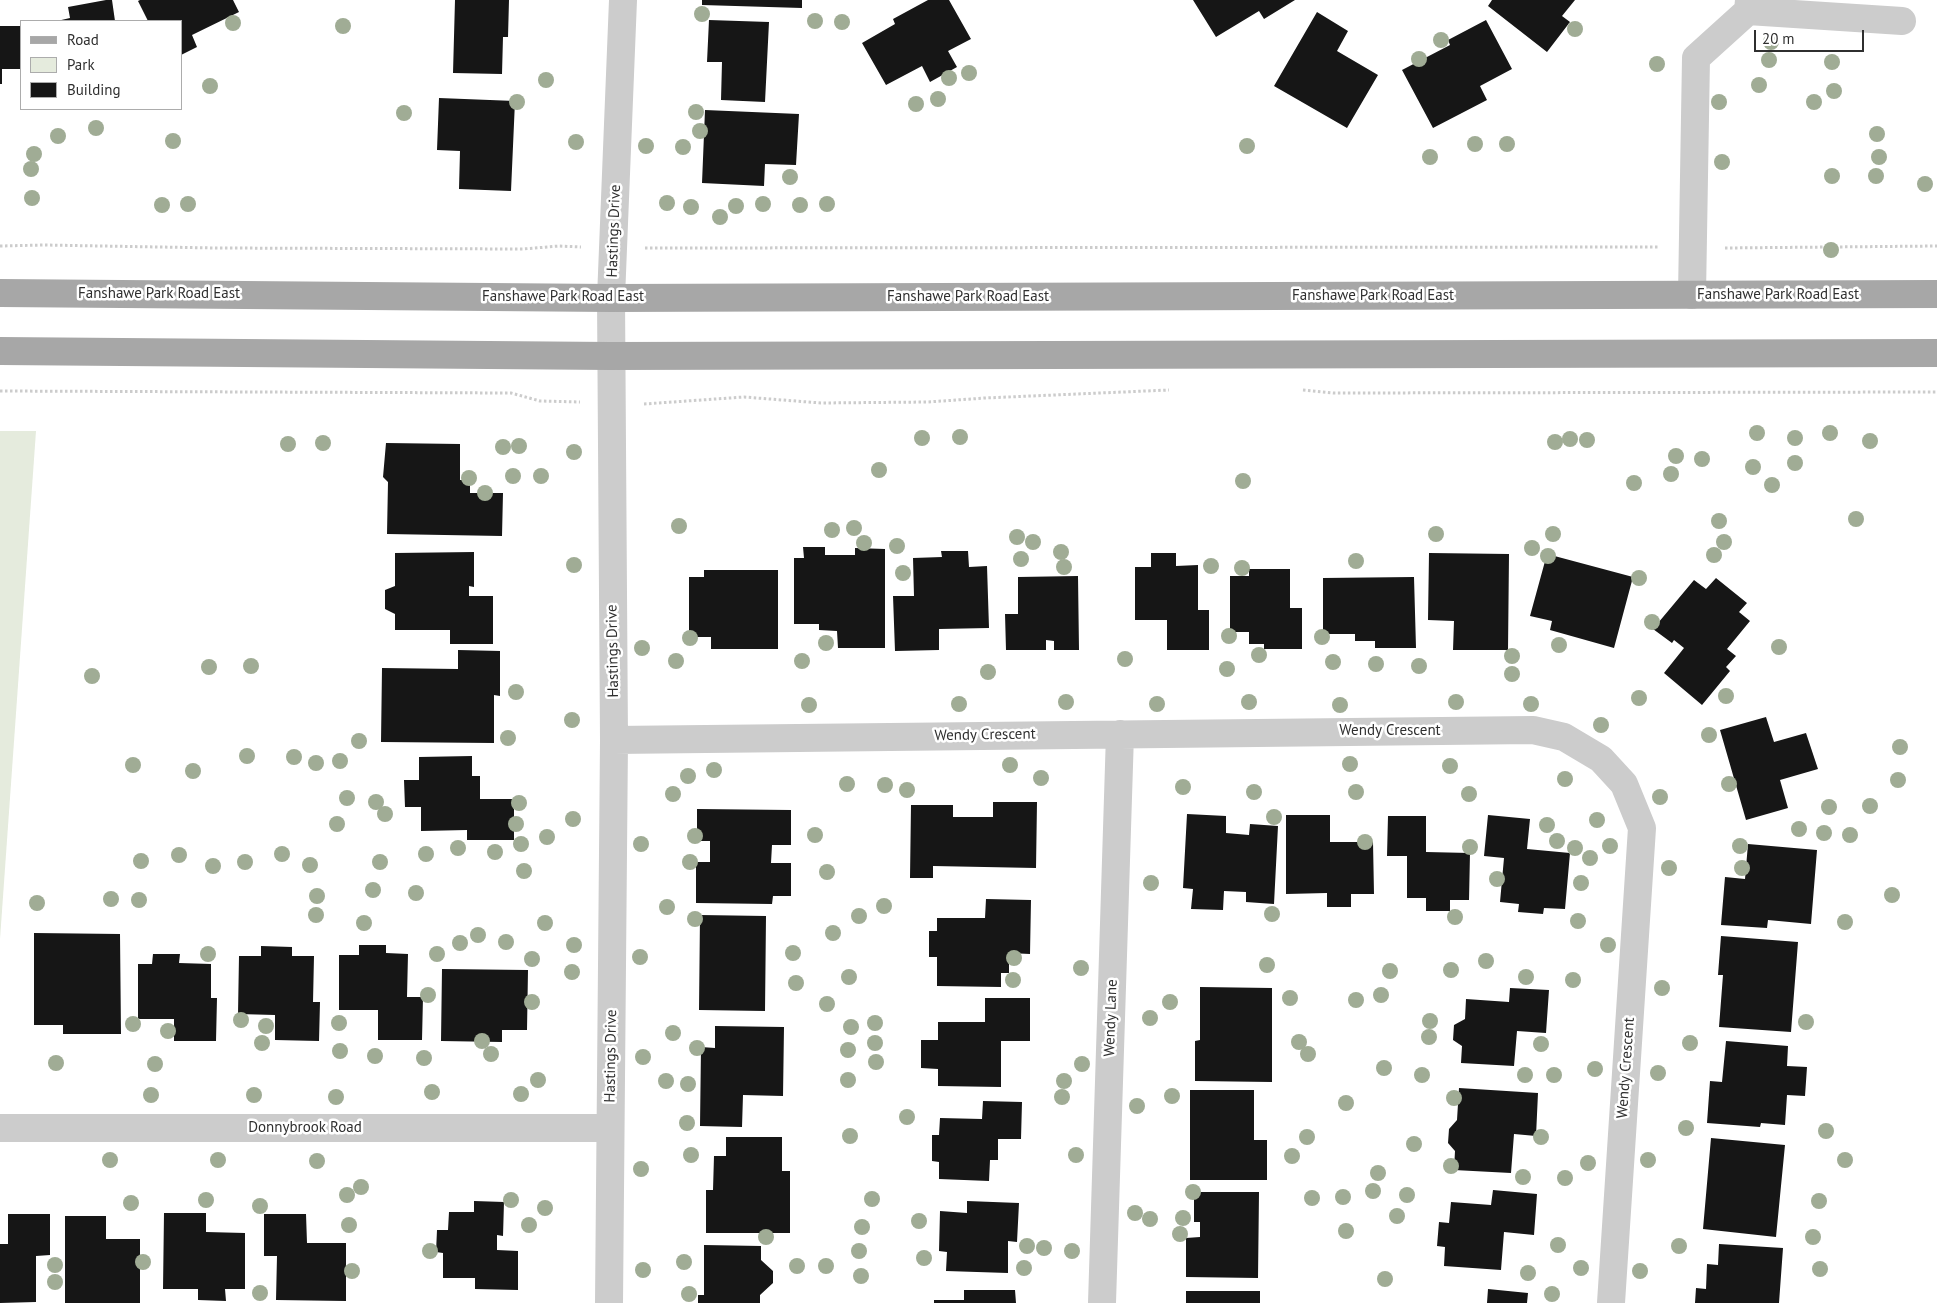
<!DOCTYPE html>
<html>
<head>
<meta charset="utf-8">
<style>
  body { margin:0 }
  #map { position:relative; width:1937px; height:1303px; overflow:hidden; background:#fff; font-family:"PT Sans",sans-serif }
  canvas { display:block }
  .legend { position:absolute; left:20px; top:20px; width:162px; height:90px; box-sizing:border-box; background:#fff; border:1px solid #acacac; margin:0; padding:6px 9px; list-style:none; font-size:15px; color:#2f2f2f }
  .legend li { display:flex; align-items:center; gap:10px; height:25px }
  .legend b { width:25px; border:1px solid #acacac }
  .scale { position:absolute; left:1754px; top:30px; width:110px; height:22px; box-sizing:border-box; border:2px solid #2f2f2f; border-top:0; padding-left:6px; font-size:15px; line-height:18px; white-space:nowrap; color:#2f2f2f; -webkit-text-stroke:4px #fff; paint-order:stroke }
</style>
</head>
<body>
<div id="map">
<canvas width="1937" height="1303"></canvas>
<ul class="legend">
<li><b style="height:6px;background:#a7a7a7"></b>Road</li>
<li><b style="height:14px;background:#e5ebdd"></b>Park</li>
<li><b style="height:14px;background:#161616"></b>Building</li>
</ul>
<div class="scale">20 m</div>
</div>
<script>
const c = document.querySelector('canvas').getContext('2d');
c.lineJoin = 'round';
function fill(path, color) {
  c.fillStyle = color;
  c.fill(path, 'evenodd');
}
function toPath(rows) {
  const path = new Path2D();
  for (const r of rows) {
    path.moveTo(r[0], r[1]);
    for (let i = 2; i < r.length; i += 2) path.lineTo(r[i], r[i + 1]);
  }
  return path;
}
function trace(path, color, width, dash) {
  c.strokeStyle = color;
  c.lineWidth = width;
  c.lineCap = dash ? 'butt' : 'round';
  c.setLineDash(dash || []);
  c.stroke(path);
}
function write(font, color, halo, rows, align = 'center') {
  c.font = font + ' "PT Sans",sans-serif';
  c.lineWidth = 5;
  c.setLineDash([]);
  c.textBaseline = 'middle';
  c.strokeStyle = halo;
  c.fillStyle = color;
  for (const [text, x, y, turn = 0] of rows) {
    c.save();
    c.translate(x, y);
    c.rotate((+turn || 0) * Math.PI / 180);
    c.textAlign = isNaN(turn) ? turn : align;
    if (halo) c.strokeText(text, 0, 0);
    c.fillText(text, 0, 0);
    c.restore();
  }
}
const green = toPath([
  [0,431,36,431,0,939]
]);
const building = toPath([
  [106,0,112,0,115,21,57,21,70,18,68,7],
  [140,0,233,0,239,12,192,35,197,47,181,55,181,21,148,21,138,1],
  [455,0,509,0,508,37,503,37,502,74,453,73],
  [702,0,802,0,802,8,702,5],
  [928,0,949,0,971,39,948,51,957,67,930,82,922,66,886,85,862,43,895,24,893,19],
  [1193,0,1295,0,1264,19,1259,11,1216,37],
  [1492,0,1575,0,1562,16,1570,22,1547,52,1488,6],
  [1317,12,1348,31,1337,51,1378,75,1347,128,1274,86],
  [709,20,769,22,765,102,721,100,722,62,707,62],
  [1486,20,1512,69,1480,86,1487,100,1433,128,1402,70,1450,45,1448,40],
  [0,26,20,26,20,69,2,69,2,84,0,84],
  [439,98,515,101,511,191,459,189,460,151,437,150],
  [705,110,799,114,796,165,765,164,764,186,702,183],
  [386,443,460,444,460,480,470,480,470,493,503,493,502,536,387,534,388,482,383,477],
  [803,547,825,547,825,555,855,555,855,548,885,549,885,648,838,648,837,631,819,630,819,624,794,624,794,558,804,558],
  [941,551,968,551,969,567,987,566,989,628,939,629,939,650,895,651,893,596,914,596,913,558,942,557],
  [474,552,474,587,469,586,469,596,493,596,493,644,450,644,450,630,395,630,395,614,385,609,385,590,395,586,395,553],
  [1151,553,1176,553,1176,566,1198,565,1198,610,1209,610,1209,650,1167,650,1167,620,1135,620,1135,567,1151,567],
  [1429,553,1509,554,1508,650,1453,650,1454,621,1428,620],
  [1547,554,1633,577,1614,648,1550,630,1552,621,1530,616],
  [1249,569,1290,569,1290,608,1302,608,1302,649,1264,649,1264,644,1249,644,1249,632,1230,632,1230,576,1249,576],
  [704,570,778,570,778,649,711,649,711,637,689,637,689,577,704,577],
  [1078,576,1079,650,1054,650,1054,641,1046,640,1046,650,1006,650,1005,614,1018,614,1018,577],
  [1414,577,1416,648,1375,648,1375,641,1355,641,1355,634,1323,634,1323,578],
  [1716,578,1747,603,1739,612,1750,621,1727,649,1736,656,1726,667,1730,671,1702,705,1664,673,1684,648,1674,640,1672,643,1653,629,1694,580,1706,589],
  [458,650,500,651,500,696,494,695,494,743,381,742,382,668,458,669],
  [1766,717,1774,742,1806,733,1818,769,1780,780,1788,808,1746,820,1720,730],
  [472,756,472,776,480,776,480,799,514,799,514,840,467,840,467,830,421,831,421,807,405,807,404,780,419,780,419,757],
  [993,802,1037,802,1036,868,933,866,933,878,910,878,911,805,953,805,953,817,993,817],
  [697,809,791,810,791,845,772,845,771,863,791,863,791,896,773,896,772,904,696,903,696,862,710,862,710,841,697,841],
  [1187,814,1226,816,1226,833,1249,835,1250,824,1278,826,1274,904,1246,902,1246,892,1224,891,1223,910,1191,909,1193,889,1183,888],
  [1286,815,1330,815,1330,842,1373,842,1374,894,1351,894,1351,907,1327,907,1327,893,1286,894],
  [1488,815,1530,819,1527,849,1570,853,1565,909,1544,908,1543,914,1518,912,1519,904,1500,902,1504,858,1484,856],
  [1388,816,1426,816,1426,852,1470,853,1469,900,1450,900,1450,911,1426,911,1426,898,1407,898,1407,856,1387,856],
  [1748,844,1817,850,1811,924,1768,920,1767,928,1721,925,1725,877,1745,879],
  [986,899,1031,900,1030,954,1009,953,1009,973,1001,973,1001,987,937,986,937,957,929,957,929,931,937,931,937,918,985,918],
  [700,915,766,916,765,1011,699,1010],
  [34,933,120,934,121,1034,63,1034,63,1025,34,1025],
  [1721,936,1798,942,1791,1032,1719,1027,1723,975,1718,975],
  [359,945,386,945,386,953,408,954,407,997,423,997,422,1040,378,1040,378,1010,339,1010,339,955,359,955],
  [261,946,292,947,292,956,314,956,313,1002,320,1002,319,1041,275,1040,275,1015,238,1014,239,956,261,956],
  [153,954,180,954,179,963,211,964,211,998,217,998,216,1041,174,1041,174,1019,138,1019,138,964,152,964],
  [442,969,528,970,527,1030,502,1030,502,1042,441,1041],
  [1200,987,1272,988,1272,1082,1195,1081,1195,1041,1200,1040],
  [1510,988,1549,990,1546,1033,1517,1031,1514,1066,1461,1063,1462,1046,1453,1040,1454,1025,1465,1019,1466,999,1509,1002],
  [985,998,1030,998,1030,1041,1001,1041,1001,1087,938,1086,938,1069,921,1068,921,1040,938,1040,938,1022,985,1022],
  [715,1026,784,1027,783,1096,743,1095,742,1127,700,1126,701,1047,715,1048],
  [1726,1041,1788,1046,1787,1066,1807,1067,1805,1096,1787,1095,1785,1125,1761,1123,1760,1127,1707,1123,1710,1081,1722,1082],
  [1459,1088,1538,1093,1536,1136,1514,1134,1511,1173,1454,1170,1455,1151,1448,1143,1449,1129,1457,1120],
  [1190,1090,1254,1090,1254,1140,1267,1140,1267,1180,1190,1180],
  [983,1101,1022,1102,1021,1139,998,1139,998,1160,990,1160,989,1181,939,1179,939,1162,932,1161,932,1135,939,1135,940,1118,982,1119],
  [726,1137,782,1137,782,1171,790,1171,790,1233,706,1233,706,1190,713,1190,714,1156,726,1156],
  [1711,1138,1785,1145,1776,1237,1703,1229],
  [1493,1190,1537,1194,1534,1235,1504,1232,1501,1270,1444,1266,1445,1247,1437,1246,1439,1222,1449,1223,1451,1202,1491,1205],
  [1194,1192,1259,1192,1258,1278,1186,1277,1186,1238,1200,1237,1200,1222,1194,1222],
  [474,1201,504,1202,503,1236,497,1235,497,1250,518,1251,518,1290,475,1289,475,1278,443,1278,443,1253,436,1252,437,1230,448,1230,449,1212,474,1212],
  [967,1201,1019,1203,1017,1242,1008,1241,1008,1273,946,1271,947,1252,939,1251,940,1211,967,1213],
  [164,1213,206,1213,206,1232,245,1233,245,1289,225,1289,226,1301,198,1300,198,1289,163,1289],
  [8,1214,50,1214,50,1255,36,1256,36,1302,0,1303,0,1244,8,1244],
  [264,1214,306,1214,307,1243,346,1243,346,1301,276,1300,277,1256,264,1256],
  [65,1216,106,1216,106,1239,140,1239,140,1303,65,1303],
  [1719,1244,1783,1248,1779,1303,1695,1303,1696,1288,1706,1289,1707,1264,1718,1265],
  [704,1245,761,1246,761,1260,773,1271,773,1283,760,1295,760,1303,698,1303,698,1295,704,1295],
  [1488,1289,1528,1293,1527,1303,1487,1303],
  [964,1290,1015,1290,1016,1303,934,1303,934,1300,964,1300],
  [1186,1291,1260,1291,1260,1303,1186,1303]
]);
const path = toPath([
  [0,246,44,245,216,248,523,249,559,246,581,247],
  [645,248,1659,247],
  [1725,248,1937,246],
  [1303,390,1333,393,1937,392],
  [0,391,511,393,540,401,580,402],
  [644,404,744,397,821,403,928,402,985,398,1169,390]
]);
const minor = toPath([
  [1748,11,1902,21],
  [1692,295,1696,58,1748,11,1749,0],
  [614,740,1533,730,1564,737,1601,759,1624,784,1642,828,1611,1303],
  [0,1128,610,1128],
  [609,1303,614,740,611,298,623,0],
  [1102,1303,1120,734]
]);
const major = toPath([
  [0,293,611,298,1937,294],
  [0,351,610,356,1937,353]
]);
const trees = [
  [702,14],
  [815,21],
  [842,22],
  [233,23],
  [343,26],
  [1575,29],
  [1441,40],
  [1771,42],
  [1419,59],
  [1769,60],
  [1832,62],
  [1657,64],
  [969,73],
  [949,78],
  [546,80],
  [1759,85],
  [210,86],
  [1834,91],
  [938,99],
  [517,102],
  [1719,102],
  [1814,102],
  [916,104],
  [696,112],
  [404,113],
  [96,128],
  [700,131],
  [1877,134],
  [58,136],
  [173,141],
  [576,142],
  [1475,144],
  [1507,144],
  [646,146],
  [1247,146],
  [683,147],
  [34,154],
  [1430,157],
  [1879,157],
  [1722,162],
  [31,169],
  [1832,176],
  [1876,176],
  [790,177],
  [1925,184],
  [32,198],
  [667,203],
  [188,204],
  [763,204],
  [827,204],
  [162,205],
  [800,205],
  [736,206],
  [691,207],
  [720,217],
  [1831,250],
  [1757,433],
  [1830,433],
  [960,437],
  [922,438],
  [1795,438],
  [1570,439],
  [1587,440],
  [1870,441],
  [1555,442],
  [323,443],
  [288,444],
  [519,446],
  [503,447],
  [574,452],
  [1676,456],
  [1702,459],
  [1795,463],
  [1753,467],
  [879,470],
  [1671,474],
  [513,476],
  [541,476],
  [469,478],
  [1243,481],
  [1634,483],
  [1772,485],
  [485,493],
  [1856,519],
  [1719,521],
  [679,526],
  [854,528],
  [832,530],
  [1436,534],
  [1553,534],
  [1017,537],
  [1033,542],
  [1724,542],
  [864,543],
  [897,546],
  [1532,548],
  [1061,552],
  [1714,555],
  [1548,556],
  [1021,559],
  [1356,561],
  [574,565],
  [1211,566],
  [1064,567],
  [1242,568],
  [903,573],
  [1639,578],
  [1652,622],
  [1229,636],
  [1322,637],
  [690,638],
  [826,643],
  [1559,645],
  [1779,647],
  [642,648],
  [1259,655],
  [1512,656],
  [1125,659],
  [676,661],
  [802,661],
  [1333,662],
  [1376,664],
  [251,666],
  [1419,666],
  [209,667],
  [1227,669],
  [988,672],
  [1512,674],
  [92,676],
  [516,692],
  [1726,696],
  [1639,698],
  [1066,702],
  [1249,702],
  [1456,702],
  [959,704],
  [1157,704],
  [1531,704],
  [809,705],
  [1340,705],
  [572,720],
  [1601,725],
  [1709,735],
  [508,738],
  [359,741],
  [1900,747],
  [247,756],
  [294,757],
  [340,761],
  [316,763],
  [1350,764],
  [133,765],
  [1010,765],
  [1450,766],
  [714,770],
  [193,771],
  [688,776],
  [1041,778],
  [1565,779],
  [1898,780],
  [847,784],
  [1729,784],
  [885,785],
  [1183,787],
  [907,790],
  [1254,792],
  [1356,792],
  [673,794],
  [1469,794],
  [1660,797],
  [347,798],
  [376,802],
  [519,803],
  [1870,806],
  [1829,807],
  [385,814],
  [1274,817],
  [573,819],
  [1597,820],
  [337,824],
  [516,824],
  [1547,825],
  [1799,829],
  [1824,833],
  [815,835],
  [1850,835],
  [695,836],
  [547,837],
  [1557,841],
  [1365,842],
  [521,844],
  [641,844],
  [1610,846],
  [1740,846],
  [1470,847],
  [458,848],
  [1575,848],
  [495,852],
  [282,854],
  [426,854],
  [179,855],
  [1590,858],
  [141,861],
  [245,862],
  [380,862],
  [690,862],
  [310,865],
  [213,866],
  [1669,868],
  [1742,868],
  [524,871],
  [827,872],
  [1497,879],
  [1151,883],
  [1581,883],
  [373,890],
  [416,893],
  [1892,895],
  [317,896],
  [111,899],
  [139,900],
  [37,903],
  [884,906],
  [667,907],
  [1272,914],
  [316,915],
  [859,916],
  [1455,917],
  [695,919],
  [1578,921],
  [1845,922],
  [364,923],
  [545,923],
  [833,933],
  [478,935],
  [506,942],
  [460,943],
  [574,945],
  [1608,945],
  [793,953],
  [208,954],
  [437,954],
  [640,957],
  [1014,958],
  [532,959],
  [1486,961],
  [1267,965],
  [1081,968],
  [1451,970],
  [1390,971],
  [572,972],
  [849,977],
  [1526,977],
  [1013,980],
  [1573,980],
  [796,983],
  [1662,988],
  [428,995],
  [1381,995],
  [1290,998],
  [1356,1000],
  [532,1002],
  [1170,1002],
  [827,1004],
  [1150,1018],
  [241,1020],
  [1430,1021],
  [1806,1022],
  [339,1023],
  [875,1023],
  [133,1024],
  [266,1026],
  [851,1027],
  [168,1031],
  [673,1033],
  [1429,1037],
  [482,1041],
  [1299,1042],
  [262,1043],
  [875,1043],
  [1690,1043],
  [1541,1044],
  [697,1048],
  [848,1050],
  [340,1051],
  [491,1054],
  [1308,1054],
  [375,1056],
  [643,1057],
  [424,1058],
  [876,1062],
  [56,1063],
  [155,1064],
  [1082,1064],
  [1384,1068],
  [1595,1069],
  [1658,1073],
  [1422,1075],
  [1525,1075],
  [1554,1075],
  [538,1080],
  [848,1080],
  [666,1081],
  [1064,1081],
  [688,1084],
  [432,1092],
  [521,1094],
  [151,1095],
  [254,1095],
  [1172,1096],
  [336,1097],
  [1062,1097],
  [1454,1098],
  [1346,1103],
  [1137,1106],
  [907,1117],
  [687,1123],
  [1686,1128],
  [1826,1131],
  [850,1136],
  [1307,1137],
  [1541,1137],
  [1414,1144],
  [691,1155],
  [1076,1155],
  [1292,1156],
  [110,1160],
  [218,1160],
  [1648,1160],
  [1845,1160],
  [317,1161],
  [1588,1163],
  [1451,1166],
  [641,1169],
  [1378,1173],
  [1523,1177],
  [1565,1178],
  [361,1187],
  [1373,1191],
  [1193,1192],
  [347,1195],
  [1407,1195],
  [1343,1197],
  [1312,1198],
  [872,1199],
  [206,1200],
  [511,1200],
  [1819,1201],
  [131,1203],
  [260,1206],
  [545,1208],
  [1135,1213],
  [1397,1216],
  [1183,1218],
  [1150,1219],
  [919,1221],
  [349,1225],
  [529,1225],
  [862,1227],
  [1346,1231],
  [1180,1234],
  [766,1237],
  [1813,1237],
  [1558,1245],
  [1027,1246],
  [1679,1246],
  [1044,1248],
  [430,1251],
  [859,1251],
  [1072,1251],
  [924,1258],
  [143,1262],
  [684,1262],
  [55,1265],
  [797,1266],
  [826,1266],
  [1024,1268],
  [1581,1268],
  [1820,1269],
  [643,1270],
  [352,1271],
  [1640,1271],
  [1528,1273],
  [861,1276],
  [1385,1279],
  [55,1282],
  [260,1293],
  [689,1294],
  [1552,1294]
];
const streetNames = [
  ["Hastings Drive",614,231,-88],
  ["Fanshawe Park Road East",159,294],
  ["Fanshawe Park Road East",1778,295],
  ["Fanshawe Park Road East",1373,296],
  ["Fanshawe Park Road East",563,297],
  ["Fanshawe Park Road East",968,297],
  ["Hastings Drive",613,651,-91],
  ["Wendy Crescent",1390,731],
  ["Wendy Crescent",985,735,-1],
  ["Wendy Lane",1111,1018,-88],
  ["Hastings Drive",611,1056,-89],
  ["Wendy Crescent",1626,1068,-86],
  ["Donnybrook Road",305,1128]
];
fill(green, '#e5ebdd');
fill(building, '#161616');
trace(path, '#ccc', 3, [2.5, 2.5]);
trace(minor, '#ccc', 28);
trace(major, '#a7a7a7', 28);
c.fillStyle = '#a0ac95';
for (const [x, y] of trees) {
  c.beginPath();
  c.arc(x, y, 8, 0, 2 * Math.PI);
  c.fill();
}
write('15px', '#2f2f2f', '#fff', streetNames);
</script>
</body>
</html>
